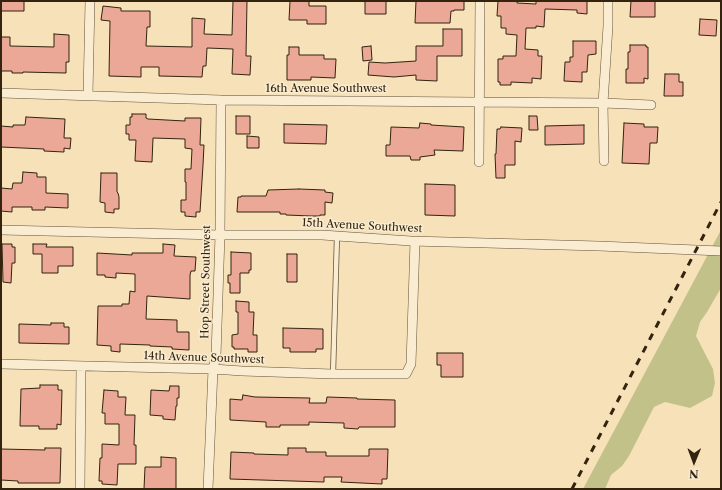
<!DOCTYPE html>
<html>
<head>
<meta charset="utf-8">
<style>
  body { margin:0 }
  #map { position:relative; width:722px; height:490px; overflow:hidden; background:#f6e1b8; font-family:"Libre Caslon Text",serif }
  canvas { display:block }
  .frame { position:absolute; inset:0; border:2px solid #33230f; pointer-events:none }
  .north { position:absolute; left:674px; top:442px; width:40px; height:40px; -webkit-text-stroke:3px #f9ecd1; paint-order:stroke; rotate:181deg; font-size:11px; font-weight:700; line-height:16px; text-align:center; color:#33230f }
  .north::after { content:''; display:block; margin:auto; width:14px; height:18px; background:#33230f; clip-path:polygon(50% 0,100% 100%,50% 72%,0 100%) }
</style>
</head>
<body>
<div id="map">
<canvas width="722" height="490"></canvas>
<div class="frame"></div>
<div class="north">N</div>
</div>
<script>
const c = document.querySelector('canvas').getContext('2d');
c.lineJoin = 'round';
function fill(path, color) {
  c.fillStyle = color;
  c.fill(path, 'evenodd');
}
function toPath(rows) {
  const path = new Path2D();
  for (const r of rows) {
    path.moveTo(r[0], r[1]);
    for (let i = 2; i < r.length; i += 2) path.lineTo(r[i], r[i + 1]);
  }
  return path;
}
function trace(path, color, width, dash) {
  c.strokeStyle = color;
  c.lineWidth = width;
  c.lineCap = dash ? 'butt' : 'round';
  c.setLineDash(dash || []);
  c.stroke(path);
}
function write(font, color, halo, rows, align = 'center') {
  c.font = font + ' "Libre Caslon Text",serif';
  c.lineWidth = 3;
  c.setLineDash([]);
  c.textBaseline = 'middle';
  c.strokeStyle = halo;
  c.fillStyle = color;
  for (const [text, x, y, turn = 0] of rows) {
    c.save();
    c.translate(x, y);
    c.rotate((+turn || 0) * Math.PI / 180);
    c.textAlign = isNaN(turn) ? turn : align;
    if (halo) c.strokeText(text, 0, 0);
    c.fillText(text, 0, 0);
    c.restore();
  }
}
const green = toPath([
  [721,230,721,288,707,312,700,322,696,336,713,369,715,383,712,396,690,408,665,402,654,407,629,456,622,466,611,475,605,489,583,489]
]);
const building = toPath([
  [1,1,24,1,24,11,1,11,1,1],
  [233,1,247,1,246,56,251,56,250,75,232,74,233,49,207,48,206,66,203,66,202,77,159,76,159,67,141,67,141,77,109,76,110,21,101,20,103,6,121,8,121,11,150,11,150,27,147,27,146,46,192,47,192,18,205,19,204,34,232,35,233,1],
  [290,1,309,1,309,6,326,6,326,24,307,24,307,20,289,20,290,1],
  [365,1,386,1,386,14,365,14,365,1],
  [416,1,464,1,464,10,454,10,454,11,451,11,450,23,415,23,416,1],
  [498,1,517,1,517,3,536,4,536,1,587,1,587,14,577,13,577,10,545,9,544,27,536,26,536,28,526,28,525,49,538,50,538,56,542,56,541,79,532,78,532,83,511,82,511,85,500,85,500,82,498,82,498,59,503,59,503,56,516,56,517,35,506,34,506,28,501,28,501,16,497,16,498,1],
  [631,1,655,1,655,17,630,17,631,1],
  [700,19,717,20,716,36,699,35,700,19],
  [443,29,462,29,462,56,437,56,437,81,416,80,416,75,394,77,368,75,369,62,385,63,416,61,416,46,443,46,443,29],
  [54,34,69,35,69,62,66,62,66,73,23,72,23,73,12,73,12,71,1,71,1,37,10,37,10,46,54,47,54,34],
  [573,41,596,41,596,54,588,55,587,72,582,72,582,82,564,81,565,62,570,62,570,57,573,57,573,41],
  [630,45,646,45,646,47,648,47,648,79,644,78,644,83,626,83,626,69,628,69,628,52,630,52,630,45],
  [371,46,372,60,363,61,362,47,371,46],
  [289,47,299,47,299,55,324,55,324,59,336,59,335,78,311,77,311,80,287,80,287,55,289,55,289,47],
  [665,74,679,74,679,82,683,82,683,96,664,96,665,74],
  [132,114,146,114,146,118,148,119,185,121,185,118,201,118,200,145,204,145,203,165,200,212,196,212,196,217,185,216,185,212,181,212,181,200,186,200,186,182,185,182,185,169,191,169,192,149,185,148,185,139,153,138,152,162,135,161,136,140,129,140,129,134,126,134,126,125,130,125,130,117,132,117,132,114],
  [236,116,250,116,250,134,236,134,236,116],
  [529,116,537,116,538,130,529,130,529,116],
  [26,117,65,119,64,138,71,138,70,149,64,148,64,152,44,151,44,149,1,147,1,126,13,127,13,125,25,125,26,117],
  [420,123,431,124,431,125,464,127,463,151,434,150,435,155,420,157,420,160,411,160,410,156,386,156,386,145,390,145,391,127,419,128,420,123],
  [624,123,644,124,644,127,658,127,657,143,650,143,649,164,622,163,624,123],
  [284,124,327,125,326,144,284,143,284,124],
  [584,125,584,144,545,145,545,126,584,125],
  [501,127,522,128,521,142,515,141,515,165,505,165,505,178,496,178,495,154,496,154,497,129,500,129,501,127],
  [247,136,259,137,259,148,247,148,247,136],
  [23,172,37,173,37,177,46,177,46,193,68,194,68,208,45,207,45,210,32,210,32,207,12,207,12,212,1,211,1,188,12,189,13,183,22,183,23,172],
  [101,173,117,173,117,192,118,193,119,197,119,209,114,209,114,213,105,212,105,203,100,202,101,173],
  [425,184,455,185,455,216,425,215,425,184],
  [299,189,325,190,325,192,333,193,332,203,325,202,325,215,320,215,320,216,311,216,286,215,286,214,280,214,280,212,237,212,238,197,241,197,241,196,266,196,268,190,299,189],
  [2,244,12,244,12,247,15,247,15,263,12,263,11,283,3,282,2,244],
  [33,244,47,244,46,247,73,247,73,266,58,266,58,273,42,273,42,254,33,254,33,244],
  [163,244,175,245,174,256,196,257,195,271,191,271,190,275,190,299,147,296,146,319,177,320,177,332,189,332,189,350,172,349,172,347,150,346,150,345,120,344,120,352,111,351,111,346,97,345,98,306,122,306,122,304,129,304,130,291,135,292,135,274,116,273,116,278,105,277,105,275,97,275,97,253,132,255,132,253,163,253,163,244],
  [231,252,251,253,251,270,249,270,249,273,240,273,240,293,230,293,230,283,228,283,228,275,231,275,231,252],
  [287,254,297,254,297,282,287,282,287,254],
  [236,301,249,302,249,312,254,312,253,335,257,335,257,352,248,352,248,349,234,349,234,347,232,347,232,335,238,334,238,312,236,312,236,301],
  [51,323,64,323,64,327,69,327,69,344,19,343,19,324,51,325,51,323],
  [283,328,323,329,323,349,316,349,316,352,290,352,290,348,283,348,283,328],
  [437,353,463,353,463,377,441,377,441,365,437,365,437,353],
  [40,385,58,385,58,390,62,390,61,425,57,424,57,429,39,429,39,426,20,426,21,389,40,388,40,385],
  [170,386,179,386,179,398,177,398,177,406,176,406,175,420,163,419,163,416,150,415,151,390,169,391,170,386],
  [104,390,118,391,118,397,126,397,125,415,135,415,134,445,136,445,136,464,118,464,117,485,102,484,102,481,99,481,100,458,102,458,102,444,119,445,119,424,105,424,105,413,102,413,104,390],
  [243,395,255,397,310,398,309,403,326,403,327,397,357,398,357,399,395,400,395,427,359,427,358,429,344,428,344,423,309,422,309,425,280,425,280,427,266,427,266,422,230,420,230,399,242,400,243,395],
  [45,448,61,448,60,483,18,483,18,481,1,480,1,449,45,450,45,448],
  [288,448,306,448,306,452,326,452,326,456,369,456,369,449,388,449,387,479,382,479,382,484,341,482,342,477,324,477,324,482,230,479,231,452,254,453,254,454,288,455,288,448],
  [161,457,176,458,176,489,144,489,145,467,161,467,161,457]
]);
const lane = toPath([
  [333,374,337,236]
]);
const street = toPath([
  [1,93,221,100,603,103,651,105],
  [88,95,90,1],
  [604,161,603,103,608,26,608,1],
  [479,162,480,1],
  [1,230,220,235,322,235,411,241,599,246,721,251],
  [1,364,213,369,242,371,333,374,406,374,411,364,415,241],
  [80,489,81,366],
  [208,489,213,369,216,356,220,235,221,100]
]);
const rail = toPath([
  [572,489,721,202]
]);
const streetNames = [
  ["16th Avenue Southwest",326,89],
  ["15th Avenue Southwest",362,226,3],
  ["Hop Street Southwest",206,282,-89],
  ["14th Avenue Southwest",204,358,2]
];
fill(green, '#c3c18a');
fill(building, '#eba896');
trace(building, '#33230f', 1);
trace(lane, '#645239', 6);
trace(street, '#645239', 10);
trace(lane, '#f9ecd1', 4.5);
trace(street, '#f9ecd1', 9);
trace(rail, '#33230f', 3, [7, 7]);
write('11px', '#33230f', '#f9ecd1', streetNames);
</script>
</body>
</html>
